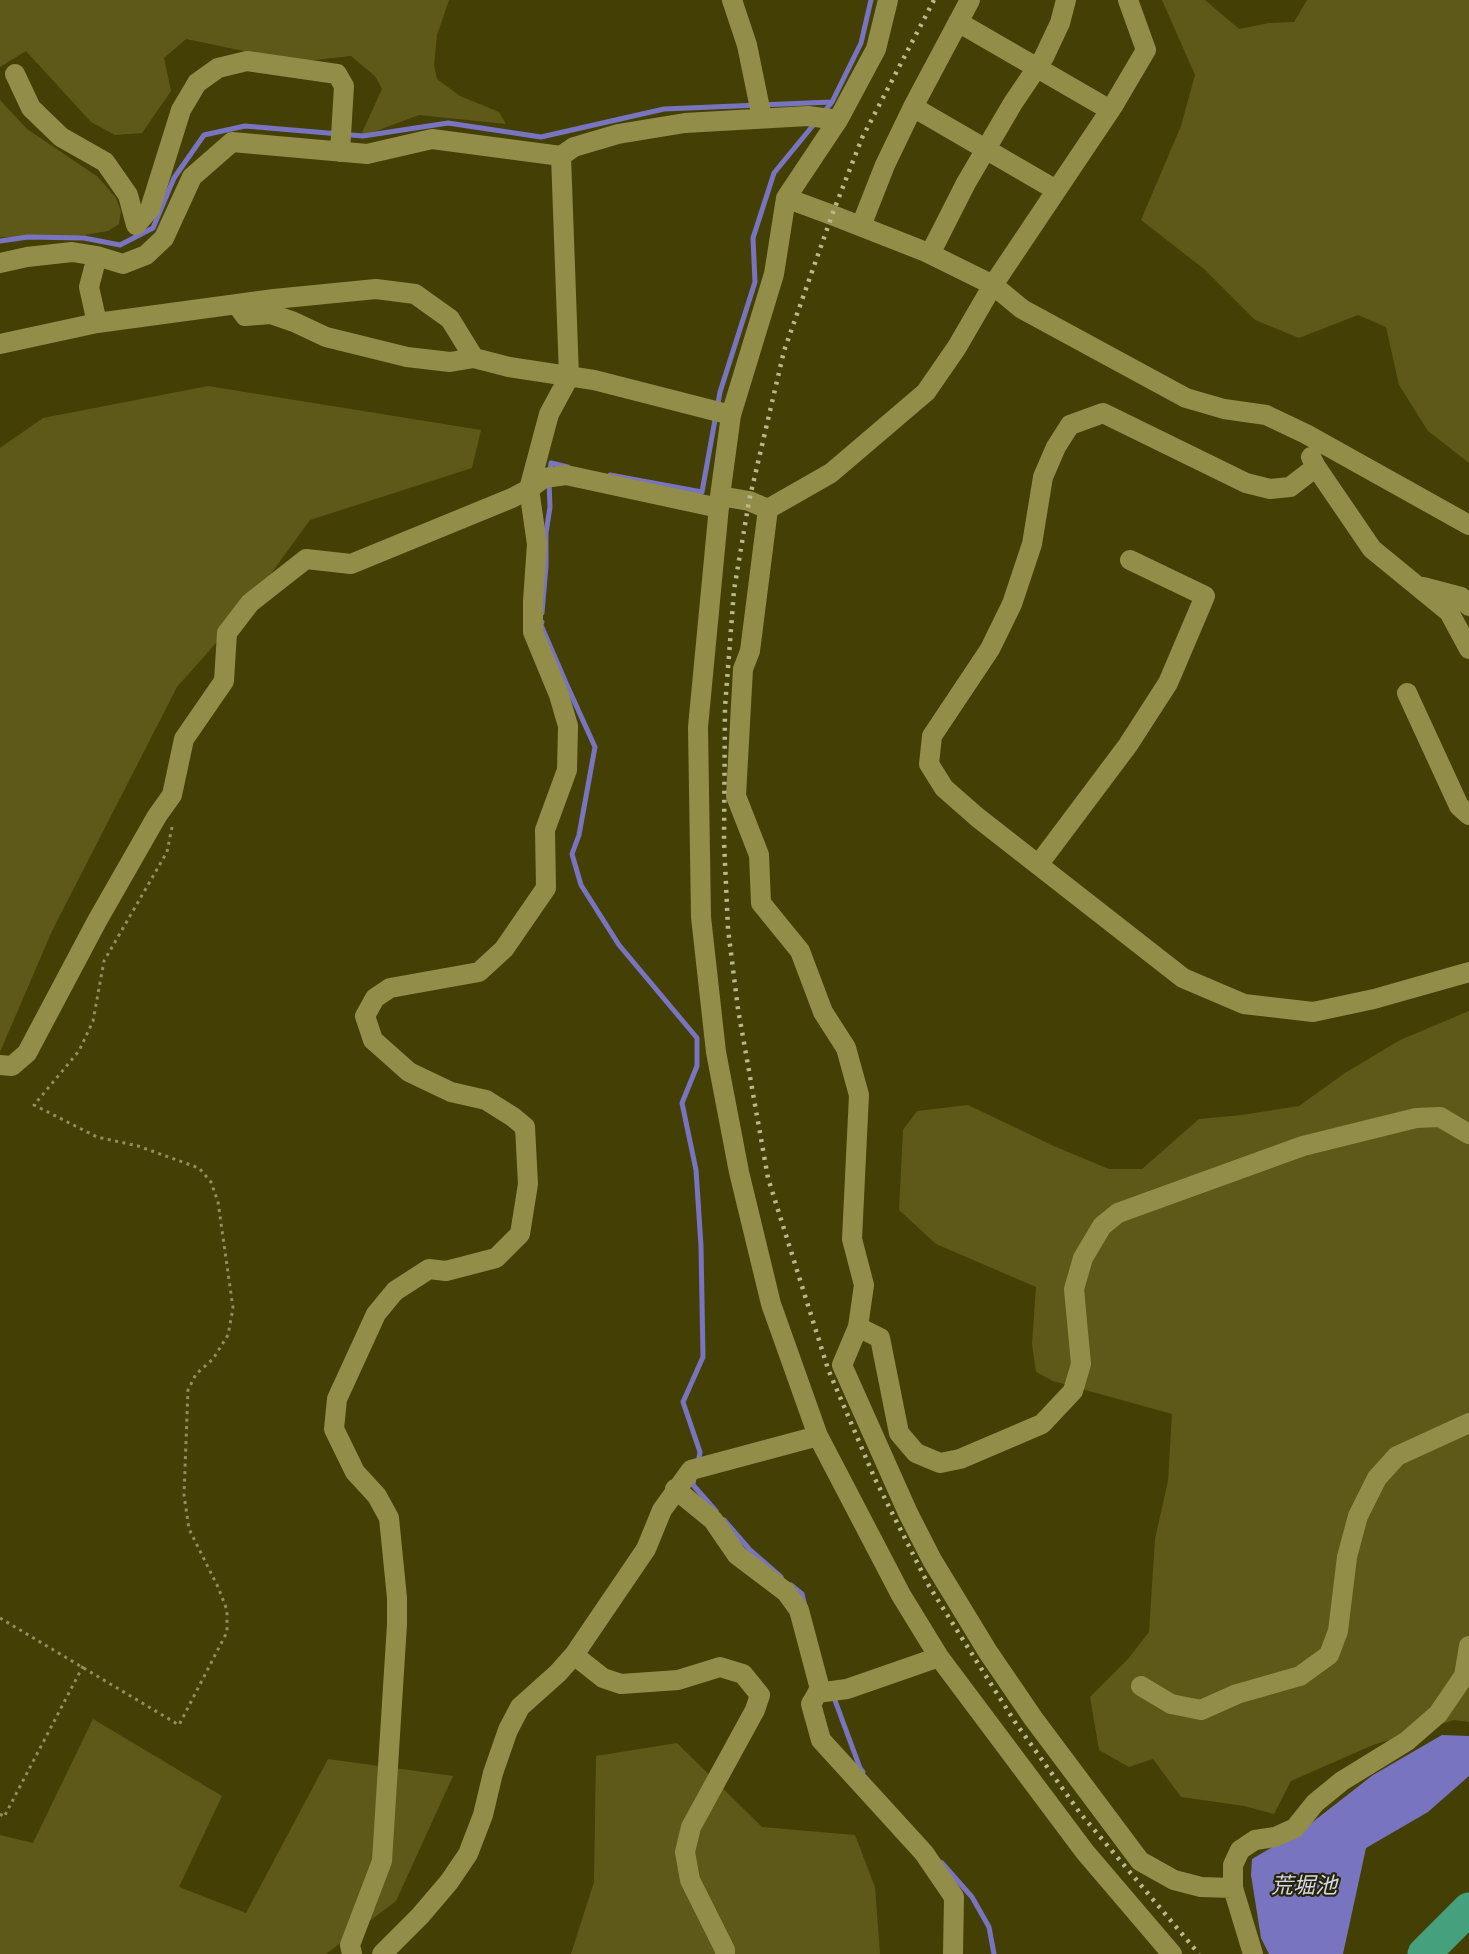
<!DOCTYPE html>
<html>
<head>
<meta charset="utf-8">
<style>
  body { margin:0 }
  canvas { display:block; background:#433f05 }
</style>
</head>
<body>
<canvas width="1469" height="1954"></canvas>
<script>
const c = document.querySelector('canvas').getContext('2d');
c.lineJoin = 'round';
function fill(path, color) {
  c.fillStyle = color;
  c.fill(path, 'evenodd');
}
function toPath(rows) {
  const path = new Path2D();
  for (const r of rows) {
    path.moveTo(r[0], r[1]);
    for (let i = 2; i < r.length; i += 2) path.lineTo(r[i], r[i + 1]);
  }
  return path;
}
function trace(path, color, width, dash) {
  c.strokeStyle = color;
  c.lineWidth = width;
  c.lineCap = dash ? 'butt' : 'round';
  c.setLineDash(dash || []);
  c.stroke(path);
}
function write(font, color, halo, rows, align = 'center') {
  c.font = font + ' "Nunito Sans","Noto Sans JP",sans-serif';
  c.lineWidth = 4.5;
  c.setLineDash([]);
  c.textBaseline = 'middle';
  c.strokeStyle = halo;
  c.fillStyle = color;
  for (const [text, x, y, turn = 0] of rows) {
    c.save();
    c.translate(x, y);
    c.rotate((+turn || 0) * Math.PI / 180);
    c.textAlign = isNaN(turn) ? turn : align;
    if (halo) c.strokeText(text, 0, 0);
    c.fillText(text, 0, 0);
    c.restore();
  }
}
const green = toPath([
  [0,0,449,0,437,35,434,65,437,79,460,96,499,112,506,124,419,115,360,137,382,89,375,76,351,56,297,62,186,39,164,58,171,91,142,133,115,135,91,122,26,51,0,67],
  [1162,0,1205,0,1239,29,1269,23,1294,22,1307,0,1469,0,1469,463,1428,431,1399,385,1386,327,1358,315,1299,338,1255,320,1204,269,1141,220,1181,126,1195,75],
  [0,100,27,129,98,177,116,198,121,211,119,224,108,231,66,238,0,237],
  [208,386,481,430,472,468,310,520,241,615,177,687,52,931,0,1052,0,448,43,418],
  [1469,1011,1469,1722,1454,1720,1373,1745,1291,1781,1274,1814,1244,1806,1181,1797,1153,1759,1129,1767,1099,1750,1090,1697,1128,1659,1149,1632,1155,1539,1168,1481,1172,1414,1053,1381,1036,1372,1032,1344,1036,1287,936,1244,899,1210,903,1130,917,1111,968,1105,1056,1147,1109,1169,1142,1169,1199,1119,1242,1115,1299,1106,1345,1073,1400,1040],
  [93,1719,222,1796,179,1887,246,1913,328,1759,453,1776,396,1901,326,1954,0,1954,0,1835,33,1843],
  [677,1743,762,1827,855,1835,875,1887,880,1954,571,1954,594,1882,596,1756]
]);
const water = toPath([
  [1442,1735,1469,1736,1469,1776,1428,1812,1366,1848,1343,1954,1269,1954,1261,1938,1251,1875,1252,1859,1305,1828,1373,1775]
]);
const stream = toPath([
  [823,113,832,102,861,43,871,0],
  [0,241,28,237,84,238,120,245,153,228,174,178,204,135,245,126,363,136,448,123,541,137,664,109,832,102],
  [550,472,551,463,568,467],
  [610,475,702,492,720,392,755,282,753,238,774,173,815,123],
  [542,613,546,566,546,533,550,507,549,481],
  [542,622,541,625,566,683,595,747,579,835,572,854,581,885,619,945,697,1038,697,1066,682,1103,696,1170,701,1246,703,1357,683,1402,700,1452,698,1463],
  [694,1478,693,1485,716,1511],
  [724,1520,750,1550,781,1577],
  [791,1585,802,1594,805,1606],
  [833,1695,860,1768,863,1772],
  [942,1863,972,1897,989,1927,994,1954]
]);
const path = toPath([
  [0,1618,179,1725,227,1632,227,1610,218,1587,189,1529,184,1495,188,1390,196,1374,213,1359,228,1335,233,1308,218,1202,211,1182,199,1168,138,1146,97,1137,34,1105,79,1051,93,1021,104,961,167,852,172,827],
  [0,1814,4,1817,83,1666]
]);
const street = toPath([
  [732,0,747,45,762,118],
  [888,0,876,49,838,120,786,198,774,274,731,415,720,496,698,727,701,917,716,1052,739,1172,771,1304,818,1436,901,1595,939,1657,1085,1852,1172,1954],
  [958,22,1110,110],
  [15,74,31,108,61,137,105,162,128,195,136,225,150,209,181,110,197,83,218,68,247,61,337,74,344,86,340,152],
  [913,107,1056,190],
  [786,198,832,215,926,252,993,285,1022,309,1186,398,1224,409,1266,415,1306,434,1469,525],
  [861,226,885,165,913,107,970,0],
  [930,254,966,183,1013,103,1044,57,1060,23,1066,0],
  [0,263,27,257,72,252,97,256,123,264,146,255,164,238,192,177,232,142,367,154,432,139,561,156,574,147,618,134,685,123,808,116,838,120],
  [238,306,245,316,271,314,294,322,326,337,407,357,450,362,474,358],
  [97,323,89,287,97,256],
  [0,344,97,323,274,299,376,289,415,294,450,319,474,358,509,367,594,380,731,415],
  [1311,457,1316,467,1372,549,1449,612,1469,649],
  [1316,467,1290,487,1270,489,1246,483,1103,413,1070,425,1056,447,1043,477,1032,544,1012,604,990,649,932,736,929,764,944,788,977,817,1183,978,1244,1004,1313,1012,1374,999,1469,972],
  [720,496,749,501,768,509],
  [768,509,750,651,743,669,736,796,759,855,761,903,800,951,823,1012,846,1048,859,1095,852,1239,864,1285,858,1327,842,1365,908,1513,932,1560,988,1652,1033,1718,1140,1861,1174,1880,1201,1887,1233,1888],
  [768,509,831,473,926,392,957,347,993,285,1113,106,1146,50,1128,0],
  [1423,587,1461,597,1469,606],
  [1407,693,1459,806,1469,815],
  [1038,865,1128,745,1168,683,1205,596,1130,560],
  [0,1065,12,1066,27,1053,97,921,157,816,172,795,184,739,224,681,227,633,250,603,306,559,351,564,512,498,529,489,549,414,569,377,561,156],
  [858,1327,880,1338,899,1433,916,1453,940,1463,960,1459,1042,1424,1073,1391,1081,1364,1074,1289,1083,1258,1102,1226,1118,1213,1303,1146,1416,1118,1440,1117,1469,1134],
  [675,1489,713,1520,737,1555,786,1592,799,1610,820,1689,811,1704,821,1740,924,1853,954,1897,953,1954],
  [574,1655,603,1678,621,1684,678,1680,720,1667,743,1674,760,1695,755,1710,691,1827,685,1852,690,1880,725,1950,725,1954],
  [1141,1686,1171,1704,1201,1710,1237,1694,1300,1676,1329,1655,1338,1631,1347,1557,1358,1516,1377,1478,1397,1456,1469,1423],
  [817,1693,847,1689,939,1657],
  [352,1954,350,1945,382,1861,397,1624,397,1598,389,1518,377,1496,355,1472,334,1429,337,1399,376,1314,395,1291,429,1269,446,1271,496,1258,520,1234,528,1184,525,1127,513,1117,486,1100,451,1092,409,1072,373,1040,365,1016,375,998,390,988,479,972,504,949,546,888,545,830,567,770,568,726,559,695,533,632,533,601,537,544,529,489,544,478,566,475,719,508],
  [382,1954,420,1916,449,1882,468,1854,483,1815,493,1773,508,1730,520,1707,558,1673,574,1655,646,1549,662,1510,691,1470,818,1436],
  [1253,1954,1233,1888,1233,1865,1240,1850,1255,1840,1275,1837,1295,1828,1315,1803,1342,1781,1407,1741,1438,1714,1464,1676,1469,1646]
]);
const highway = toPath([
  [1424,1954,1469,1909]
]);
const rail = toPath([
  [934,0,862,138,832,215,784,351,749,501,734,590,725,707,724,841,728,929,738,1009,768,1178,828,1369,875,1479,929,1586,1015,1722,1080,1813,1199,1954]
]);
const waterNames = [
  ["荒堀池",1304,1888]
];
fill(green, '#5e5918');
fill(water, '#7974bf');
trace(stream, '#7974bf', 5);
trace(path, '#918d5e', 3, [3, 4.5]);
trace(street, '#928d49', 20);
trace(highway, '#45a07d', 33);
trace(rail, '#bab88e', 4.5, [3, 6]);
write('italic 22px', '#d9d9ee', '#272508', waterNames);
</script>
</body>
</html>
